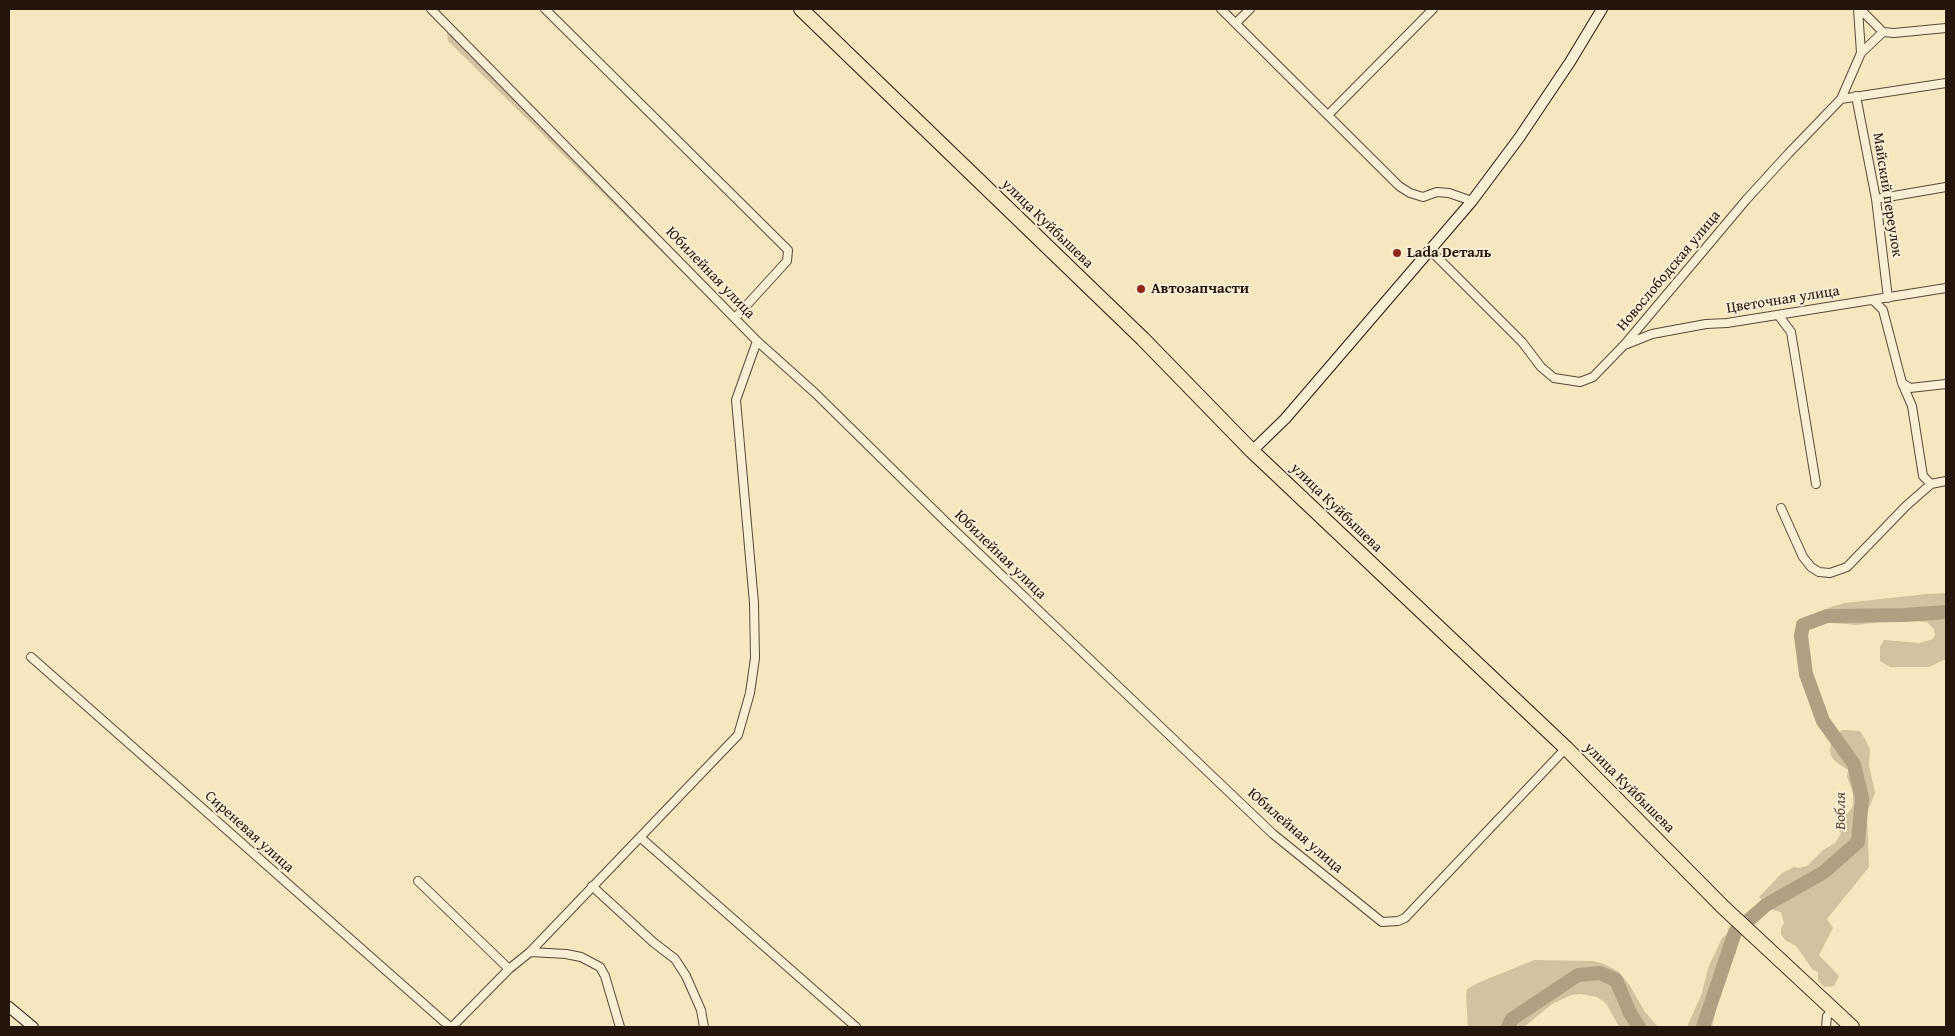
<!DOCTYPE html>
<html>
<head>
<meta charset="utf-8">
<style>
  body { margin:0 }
  #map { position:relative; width:1955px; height:1036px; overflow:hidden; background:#f6e7be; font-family:"Gentium Book Plus",serif }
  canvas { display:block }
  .frame { position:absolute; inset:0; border:10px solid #24150b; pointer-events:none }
</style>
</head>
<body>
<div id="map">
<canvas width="1955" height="1036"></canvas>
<div class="frame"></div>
</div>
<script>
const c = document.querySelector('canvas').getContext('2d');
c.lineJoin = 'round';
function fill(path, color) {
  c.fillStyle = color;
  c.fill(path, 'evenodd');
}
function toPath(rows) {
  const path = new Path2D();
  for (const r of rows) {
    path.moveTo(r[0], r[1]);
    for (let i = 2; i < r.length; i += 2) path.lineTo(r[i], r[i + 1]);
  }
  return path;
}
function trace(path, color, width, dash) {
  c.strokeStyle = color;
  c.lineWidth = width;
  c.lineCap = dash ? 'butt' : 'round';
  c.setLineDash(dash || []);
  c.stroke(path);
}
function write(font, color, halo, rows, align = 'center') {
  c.font = font + ' "Gentium Book Plus",serif';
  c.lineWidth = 4;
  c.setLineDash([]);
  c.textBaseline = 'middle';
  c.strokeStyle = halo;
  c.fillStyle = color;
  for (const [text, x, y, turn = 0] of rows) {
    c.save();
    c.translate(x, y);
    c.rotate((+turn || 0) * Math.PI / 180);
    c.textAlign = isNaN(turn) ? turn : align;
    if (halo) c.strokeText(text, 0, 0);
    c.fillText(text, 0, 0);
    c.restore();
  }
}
const green = toPath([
  [447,33,452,33,737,324,733,322,448,41],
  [1946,593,1946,659,1929,667,1890,667,1880,661,1880,647,1884,640,1920,643,1933,639,1935,634,1933,628,1927,622,1894,620,1857,625,1833,623,1826,620,1828,608,1844,603,1927,594],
  [1843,730,1860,731,1865,739,1870,749,1869,765,1875,793,1867,813,1869,867,1827,919,1833,928,1819,955,1839,976,1834,986,1824,987,1818,980,1818,972,1813,970,1796,946,1785,940,1781,934,1781,928,1784,923,1781,912,1773,910,1759,897,1782,873,1794,867,1799,868,1807,866,1823,850,1835,843,1841,833,1836,827,1837,818,1848,813,1853,806,1853,794,1847,776,1848,770,1836,762,1831,756,1830,749,1833,735],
  [1727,934,1737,942,1736,952,1730,964,1719,997,1712,1027,1687,1027,1702,993,1708,968,1722,938],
  [1534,960,1593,961,1604,964,1619,972,1630,986,1645,1012,1658,1027,1619,1027,1606,1003,1597,997,1581,994,1571,995,1552,1004,1524,1027,1468,1027,1466,995,1467,989,1480,982]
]);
const river = toPath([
  [1508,1027,1512,1019,1578,975,1600,973,1616,980,1630,1013,1639,1027],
  [1703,1027,1735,932,1766,905,1824,872,1858,842,1862,798,1854,764,1823,721,1806,674,1801,636,1803,625,1827,616,1904,615,1946,612]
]);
const street = toPath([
  [431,9,757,341,815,393,947,523,1273,834,1382,922,1398,921,1405,918,1566,748],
  [545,9,788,250,787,261,735,318],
  [1221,9,1399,186,1410,193,1423,197,1437,192,1449,193,1472,201],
  [1860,9,1883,32],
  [1236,23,1250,9],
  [1861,53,1883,32,1894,33,1946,28],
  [1856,96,1876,199,1888,298],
  [1841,99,1861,53,1858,9],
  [1328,115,1433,9],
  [1876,199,1946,187],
  [1431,251,1522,342,1541,367,1554,378,1580,382,1593,377,1625,344,1746,200,1788,154,1841,99,1946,83],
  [1873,300,1883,310,1902,383,1912,406,1923,476,1931,484],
  [1779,316,1791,332,1816,484],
  [1627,344,1652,334,1706,324,1727,323,1946,288],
  [1902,383,1910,388,1946,384],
  [1931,484,1946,481],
  [1781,508,1803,557,1811,567,1819,572,1830,573,1847,567,1906,506,1931,484],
  [31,657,450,1027],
  [641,838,856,1027],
  [418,881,509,969],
  [592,886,653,942,675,959,686,976,701,1010,704,1027],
  [530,952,566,954,581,957,600,967,605,976,620,1027],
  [452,1027,509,969,530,952,738,735,750,693,755,658,754,603,736,400,757,341],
  [1826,1027,1827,1016,1834,1010]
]);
const secondary = toPath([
  [1252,451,1285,419,1472,201,1519,138,1570,62,1602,9],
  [9,1007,33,1027]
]);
const highway = toPath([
  [801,9,1143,339,1252,451,1566,748,1723,907,1852,1027]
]);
const markers = [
  [1397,253,5,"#8f2418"],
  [1141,289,5,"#8f2418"]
];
const streetNames = [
  ["Майский переулок",1887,195,81],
  ["улица Куйбышева",1047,224,44],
  ["Новослободская улица",1669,271,-50],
  ["Юбилейная улица",710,273,46],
  ["Цветочная улица",1783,300,-9],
  ["улица Куйбышева",1336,508,44],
  ["Юбилейная улица",1000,555,44],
  ["улица Куйбышева",1629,788,45],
  ["Юбилейная улица",1295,831,41],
  ["Сиреневая улица",249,832,42]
];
const poiNames = [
  ["Lada Dеталь",1407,253],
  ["Автозапчасти",1151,289]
];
const waterNames = [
  ["Вобля",1841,811,-90]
];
fill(green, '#d2c3a0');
trace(river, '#afa081', 14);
trace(street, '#584a38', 10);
trace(secondary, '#24150b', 12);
trace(highway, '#24150b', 16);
trace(street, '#f9efd5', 8);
trace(secondary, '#f9efd5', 10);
trace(highway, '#f6e7be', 14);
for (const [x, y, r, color] of markers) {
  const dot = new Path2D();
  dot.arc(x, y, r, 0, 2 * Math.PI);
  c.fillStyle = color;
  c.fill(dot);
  trace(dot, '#f9efd5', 2);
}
write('15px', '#24150b', '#f9efd5', streetNames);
write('bold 15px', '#24150b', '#f9efd5', poiNames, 'left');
write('italic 16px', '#5c4d3a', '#f9efd5', waterNames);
</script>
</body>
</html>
